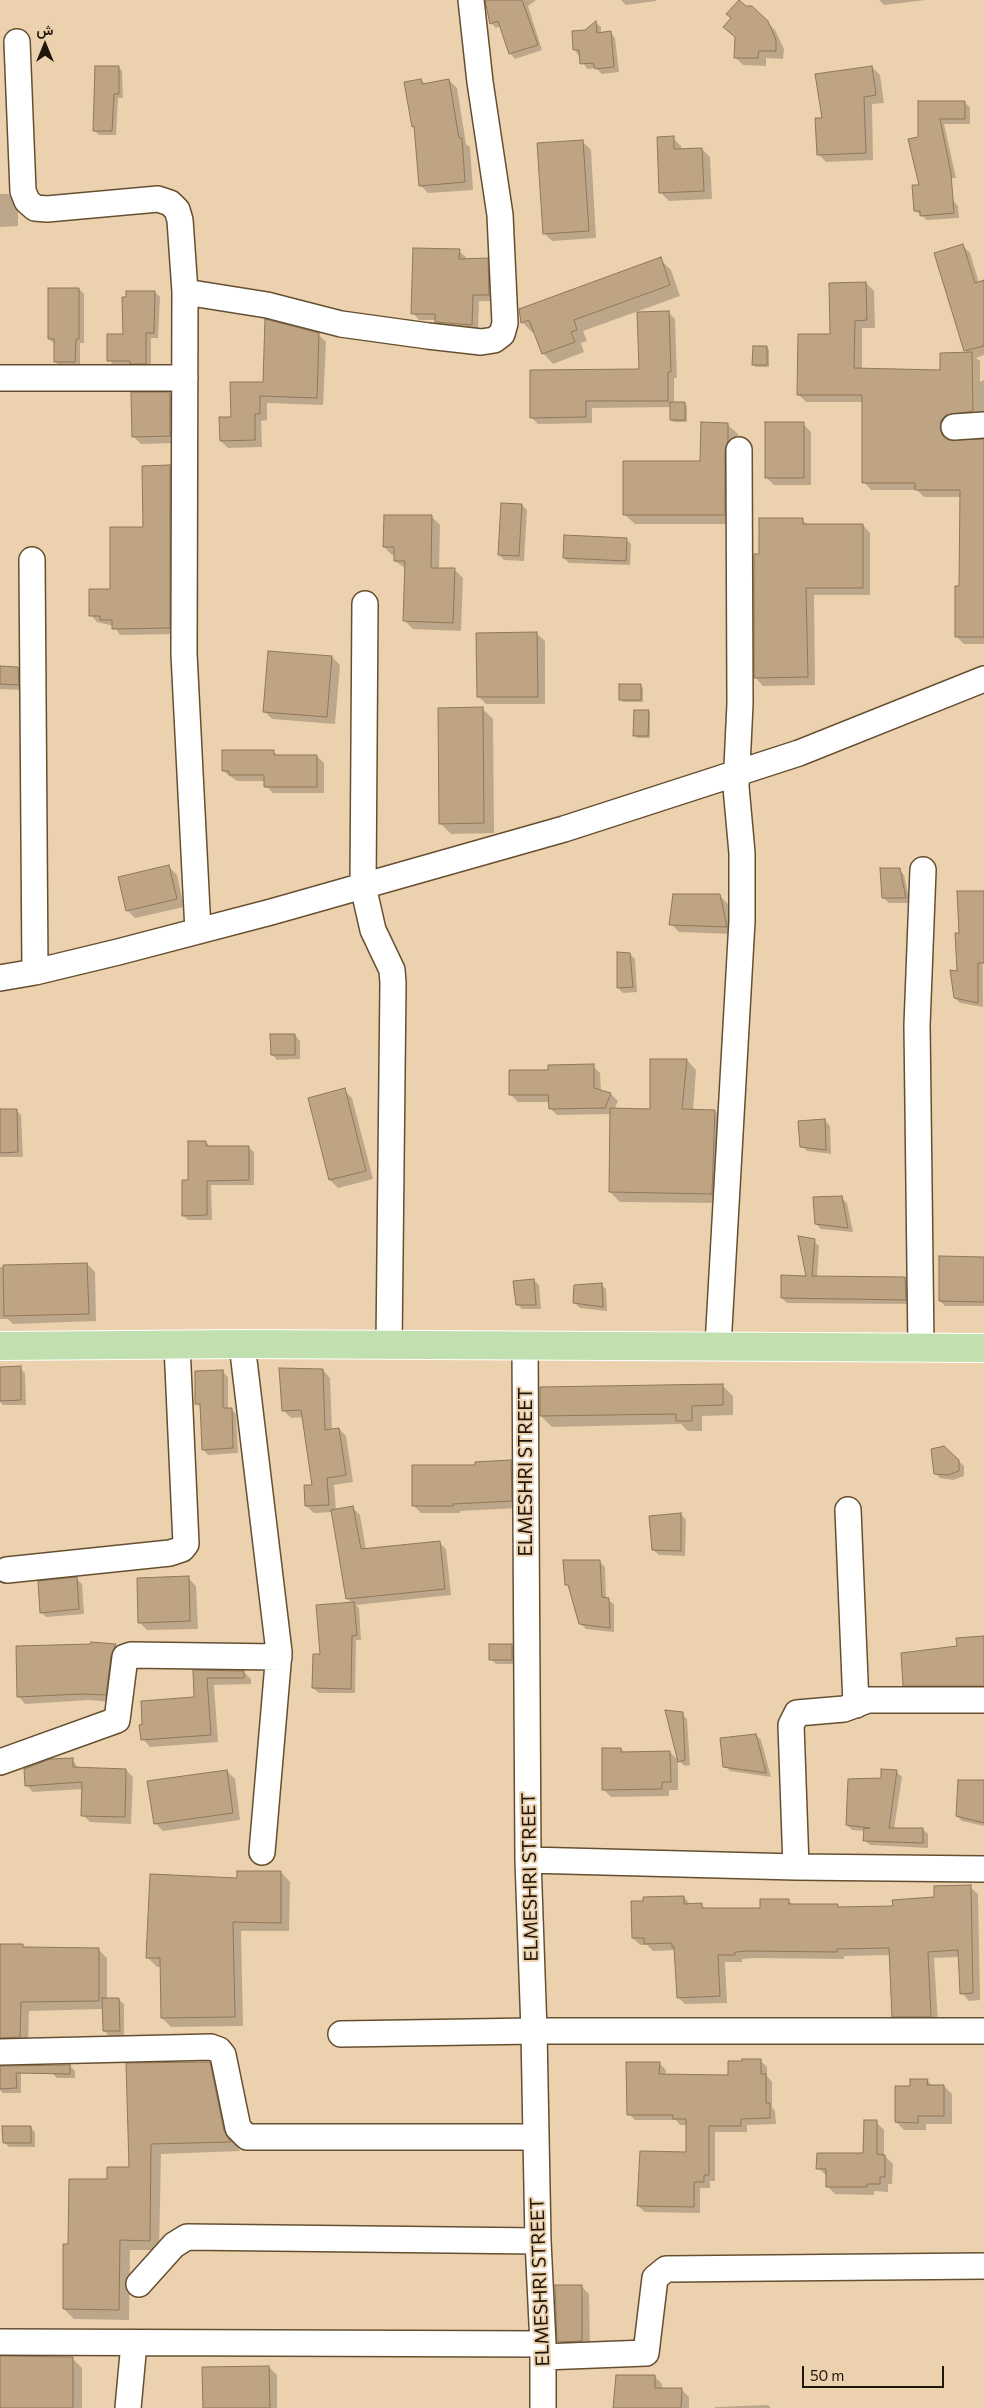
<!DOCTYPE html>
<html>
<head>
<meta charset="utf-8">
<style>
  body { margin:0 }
  #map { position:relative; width:984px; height:2408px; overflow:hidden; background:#ecd1ae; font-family:Commissioner,Vazirmatn,sans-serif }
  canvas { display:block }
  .north { position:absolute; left:20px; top:20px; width:50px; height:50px; -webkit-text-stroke:4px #ecd1ae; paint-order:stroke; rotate:0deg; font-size:14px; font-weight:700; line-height:20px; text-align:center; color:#1f1509 }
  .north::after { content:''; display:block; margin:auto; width:18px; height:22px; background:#1f1509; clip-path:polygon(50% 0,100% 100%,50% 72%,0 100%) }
  .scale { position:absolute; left:802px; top:2366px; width:142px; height:22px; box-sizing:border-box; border:2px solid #1f1509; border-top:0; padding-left:6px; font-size:15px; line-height:18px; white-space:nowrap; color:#1f1509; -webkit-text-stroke:4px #ecd1ae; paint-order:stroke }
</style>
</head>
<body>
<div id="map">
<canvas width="984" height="2408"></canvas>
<div class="north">ش</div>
<div class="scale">50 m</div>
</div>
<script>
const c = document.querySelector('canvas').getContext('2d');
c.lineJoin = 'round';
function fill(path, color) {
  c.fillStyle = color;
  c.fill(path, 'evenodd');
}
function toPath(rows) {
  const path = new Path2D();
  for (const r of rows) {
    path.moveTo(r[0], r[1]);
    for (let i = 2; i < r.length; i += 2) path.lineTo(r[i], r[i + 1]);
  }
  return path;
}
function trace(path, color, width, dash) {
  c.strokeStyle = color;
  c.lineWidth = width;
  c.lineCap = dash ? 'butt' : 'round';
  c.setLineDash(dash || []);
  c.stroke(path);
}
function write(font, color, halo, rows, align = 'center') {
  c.font = font + ' Commissioner,sans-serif';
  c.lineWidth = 4;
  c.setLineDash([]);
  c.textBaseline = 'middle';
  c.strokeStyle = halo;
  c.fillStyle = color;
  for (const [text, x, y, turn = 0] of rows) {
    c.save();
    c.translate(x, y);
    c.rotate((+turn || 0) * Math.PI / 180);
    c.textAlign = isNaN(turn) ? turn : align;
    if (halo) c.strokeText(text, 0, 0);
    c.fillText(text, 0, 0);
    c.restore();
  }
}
const shadow = toPath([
  [485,0,536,0,528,6,542,50,515,59,510,53,501,26,496,28,491,23],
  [621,0,656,0,656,1,626,5],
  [879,0,926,0,884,5],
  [752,7,775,30,784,49,783,59,766,58,766,66,743,65,735,57,736,37,746,8],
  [596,23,601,27,601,33,610,32,615,38,619,72,602,74,596,68,587,69,575,50,586,31],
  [118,67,122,71,123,98,118,98,116,135,99,135,94,130],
  [872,67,880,75,884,103,872,104,873,160,826,162,818,154,823,119],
  [421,80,425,84,449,80,457,88,466,144,470,147,473,190,428,193,420,185,416,129,413,126],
  [920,102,964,102,970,107,970,124,944,124,956,178,934,179,958,206,959,218,927,220,916,211,920,186],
  [673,138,681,146,681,150,702,149,710,157,712,199,669,201,661,193],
  [583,142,591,150,596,238,552,241,544,233],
  [0,194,8,194,15,200,18,209,18,226,0,227],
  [963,246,970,253,979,283,984,282,984,355,976,358,980,361,980,382,984,380,984,418,943,438,948,441,984,441,984,644,964,644,956,636,960,587,961,497,924,497,917,490,871,490,864,482,863,402,806,402,798,394,832,335,866,283,874,291,875,328,862,328,862,370,942,371,968,354,966,351,936,254],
  [459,251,466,257,466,260,487,259,494,266,495,301,479,301,478,331,443,328,436,320,419,320,413,313],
  [660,259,671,270,680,296,583,331,587,341,581,343,584,352,553,364,543,353,535,332,533,333,523,323,520,310],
  [79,289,84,294,84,343,80,343,80,366,59,366,55,361,55,344,49,339],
  [155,292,160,297,158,338,151,338,151,368,114,365,109,360],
  [668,312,675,319,677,378,674,378,674,403,685,404,687,406,687,422,674,422,671,420,671,407,592,408,592,423,538,424,531,417,641,370],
  [318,334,326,342,323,405,267,403,267,420,261,421,262,447,228,448,221,441,232,418,264,383],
  [767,347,769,350,769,367,756,367,754,365],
  [170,394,178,402,178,443,141,444,133,436],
  [727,424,738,434,734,524,635,524,624,514,701,463],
  [803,424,811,432,811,485,774,485,766,477],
  [170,467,176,473,176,634,120,635,114,626,97,622,91,615,111,590,145,528],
  [522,505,527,510,524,561,504,560,499,555],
  [432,517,440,525,439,569,455,570,463,578,461,631,413,629,405,621,406,569,395,561,395,555,392,555,384,547],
  [802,520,808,525,863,525,870,533,870,595,814,595,815,685,763,686,756,678,760,555],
  [626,539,631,544,630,565,569,563,564,558],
  [537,634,545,641,545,704,486,704,478,696],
  [332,657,340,665,335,724,272,719,264,711],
  [0,667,18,668,23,673,23,690,0,689],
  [640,685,643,688,643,702,623,702,620,700],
  [483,709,493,719,494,833,451,834,440,823],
  [648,711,650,713,650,738,637,738,635,735],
  [273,751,278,756,317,756,324,763,324,793,273,793,266,786,266,781,237,781,223,771],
  [169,867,177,875,184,907,135,918,127,910],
  [899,869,904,875,910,903,889,903,884,898],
  [720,896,728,904,734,934,679,932,671,924],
  [982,898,983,1007,960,1003,955,998,959,972,960,935],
  [630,954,635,959,637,992,623,993,618,988],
  [295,1035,300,1041,300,1059,277,1060,272,1054],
  [687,1060,696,1070,693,1111,715,1111,725,1121,722,1203,620,1202,610,1192,611,1114,557,1115,550,1108,550,1102,518,1102,511,1095,549,1071,593,1066,600,1073,601,1091,611,1094,618,1101,614,1110,651,1110],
  [344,1090,352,1098,373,1179,338,1188,330,1180,310,1099],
  [16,1110,21,1115,23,1157,0,1157,0,1111],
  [825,1120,830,1126,831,1154,807,1151,802,1146],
  [206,1142,210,1147,248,1147,254,1152,254,1185,211,1185,212,1220,188,1220,183,1215,189,1181],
  [841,1198,847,1203,853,1232,821,1229,816,1224],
  [799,1238,814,1241,819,1246,817,1277,905,1278,910,1283,911,1304,787,1303,782,1298,806,1277],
  [984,1258,984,1306,945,1306,940,1301],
  [87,1264,95,1272,96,1321,13,1324,8,1319,0,1319,0,1267],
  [534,1280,539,1285,541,1309,522,1309,517,1304],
  [601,1284,606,1289,607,1311,580,1308,574,1302],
  [0,1368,20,1368,25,1373,26,1405,3,1405,0,1402],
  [323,1370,330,1378,332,1430,339,1429,346,1436,353,1482,334,1485,336,1510,353,1508,360,1515,366,1550,439,1542,446,1549,451,1595,356,1605,359,1608,361,1640,356,1640,355,1693,319,1693,313,1688,322,1655,352,1603,347,1598,333,1512,314,1513,306,1506,313,1486,303,1417,291,1418,283,1410],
  [223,1372,228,1377,228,1409,231,1409,236,1414,238,1453,208,1455,203,1449,201,1408,197,1403],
  [722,1385,733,1396,733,1415,702,1416,702,1431,688,1431,681,1424,552,1427,541,1416],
  [943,1447,964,1466,964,1476,953,1480,940,1478,935,1473],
  [511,1461,519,1469,519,1508,460,1511,460,1513,421,1513,413,1505,476,1466],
  [681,1514,686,1520,685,1556,659,1555,653,1550],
  [600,1562,605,1567,606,1599,614,1604,614,1632,586,1629,581,1624,570,1588,567,1584],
  [76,1578,82,1584,84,1614,46,1617,41,1612],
  [188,1578,196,1586,198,1629,147,1630,139,1622],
  [984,1637,984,1693,912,1693,904,1685,959,1647],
  [115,1645,122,1652,112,1702,89,1700,25,1704,18,1696],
  [512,1646,517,1651,517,1664,496,1664,491,1659],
  [194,1671,244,1672,251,1679,251,1684,214,1685,218,1742,150,1747,143,1739,195,1698],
  [682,1714,687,1719,690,1765,685,1766,679,1761],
  [756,1735,761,1740,771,1777,730,1771,725,1766],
  [621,1749,625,1753,670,1752,678,1760,678,1790,669,1790,669,1796,611,1797,603,1789],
  [72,1759,79,1769,126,1770,133,1777,131,1824,90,1822,83,1815,83,1789,33,1792,26,1785],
  [227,1771,235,1779,240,1820,163,1831,155,1823],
  [897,1772,902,1777,894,1829,923,1829,928,1834,928,1848,870,1845,865,1840,865,1831,852,1830,847,1825,882,1780],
  [984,1782,984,1826,962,1821,957,1816],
  [281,1872,290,1882,289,1931,241,1931,243,2026,171,2027,162,2018,161,1967,157,1967,148,1958,238,1879],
  [970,1887,978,1894,980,2000,969,2001,962,1993,959,1957,934,1958,938,2023,901,2023,893,2016,890,1955,844,1956,844,1959,756,1958,742,1959,742,1962,725,1962,727,2003,685,2004,678,1997,676,1950,653,1951,647,1945,640,1945,633,1938,684,1897,691,1905,701,1905,706,1909,761,1909,788,1900,793,1905,837,1905,840,1908,894,1907,936,1898],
  [0,1945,22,1946,25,1949,98,1949,107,1958,107,2000,118,1999,124,2004,124,2035,109,2036,104,2030,103,2009,29,2011,28,2046,0,2048],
  [760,2060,767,2067,767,2076,772,2082,772,2107,775,2111,776,2124,747,2125,747,2132,715,2132,715,2181,710,2181,710,2188,700,2188,700,2213,645,2212,638,2206,688,2153,688,2125,680,2125,676,2120,635,2120,629,2114,659,2063,666,2070,665,2076,729,2076],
  [209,2063,219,2073,234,2142,240,2151,161,2154,159,2250,130,2250,129,2320,74,2319,64,2309,70,2245,108,2181,130,2169],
  [70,2066,75,2071,75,2078,57,2078,52,2073],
  [0,2067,21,2072,21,2093,3,2093,0,2090],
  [927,2080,933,2086,944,2086,952,2094,952,2124,926,2124,926,2130,904,2130,896,2122,911,2088],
  [876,2122,884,2130,884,2155,893,2164,892,2184,888,2184,888,2192,874,2191,874,2195,835,2194,827,2186,827,2176,818,2168,864,2155],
  [30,2127,35,2132,35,2147,9,2147,4,2142],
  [581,2286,589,2294,590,2349,567,2350,559,2342],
  [0,2357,72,2358,82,2368,82,2408,0,2408],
  [269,2367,277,2375,277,2408,204,2408],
  [654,2376,662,2384,662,2389,681,2389,689,2397,689,2408,615,2408],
  [768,2405,771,2408,715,2408,715,2407]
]);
const building = toPath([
  [485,0,522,0,538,45,509,54,498,21,490,24,485,0],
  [739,0,746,6,752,6,768,21,776,40,776,51,759,51,758,58,734,58,735,37,723,27,731,18,726,14,739,0],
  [596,21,597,33,611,31,614,67,595,69,593,63,580,64,579,50,573,50,572,31,585,30,596,21],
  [95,66,119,66,119,94,114,94,112,131,93,131,95,66],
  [872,66,876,95,864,97,866,153,817,155,815,118,822,118,815,74,872,66],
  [421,79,422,84,449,79,459,138,462,138,465,182,419,186,414,126,412,127,404,82,421,79],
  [918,101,965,101,965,119,940,119,951,173,954,213,920,216,920,211,914,211,912,185,919,185,908,139,918,137,918,101],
  [674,136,674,149,702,148,704,191,659,193,657,137,674,136],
  [583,140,589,231,543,234,537,143,583,140],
  [963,244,975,283,984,280,984,346,964,351,934,253,963,244],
  [413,248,460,249,459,259,488,258,489,295,473,295,472,325,435,322,435,314,411,314,413,248],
  [661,257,670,285,574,320,577,330,571,332,575,342,542,354,529,320,521,323,519,309,661,257],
  [866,282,867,320,855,321,854,368,940,370,940,353,972,352,973,411,946,415,941,420,940,427,942,435,948,440,984,439,984,637,955,637,955,586,959,586,960,490,915,490,915,483,862,483,862,395,797,395,798,334,830,334,829,283,866,282],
  [48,288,79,288,79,339,76,339,75,362,54,362,54,339,48,339,48,288],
  [126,291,155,291,154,333,146,333,146,364,130,364,130,361,107,361,107,334,123,334,122,297,126,297,126,291],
  [669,311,671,372,668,372,668,401,586,401,586,417,530,418,530,370,639,369,637,312,669,311],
  [265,319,319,333,317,398,260,396,260,414,255,414,255,440,220,441,219,417,231,417,230,382,263,382,265,319],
  [753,346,767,346,767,365,752,365,753,346],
  [131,392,170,392,170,436,132,437,131,392],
  [670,402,685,402,685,420,670,420,670,402],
  [701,422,728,423,728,441,725,450,725,515,623,515,623,461,700,461,701,422],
  [765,422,804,422,804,478,765,478,765,422],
  [170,465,170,628,112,629,112,620,100,620,100,616,89,616,89,589,110,589,110,527,143,527,142,466,170,465],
  [501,503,522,504,519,556,498,555,501,503],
  [384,515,432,515,431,568,455,568,453,623,403,621,405,561,394,561,394,547,383,547,384,515],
  [759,518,803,518,803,524,863,524,863,588,806,588,808,677,754,678,754,554,759,554,759,518],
  [564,535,627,538,626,561,563,558,564,535],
  [537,632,538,697,477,697,476,633,537,632],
  [268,651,332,656,327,717,263,712,268,651],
  [0,666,18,667,19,685,0,684,0,666],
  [619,684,641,684,641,700,619,700,619,684],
  [483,707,484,823,439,824,438,708,483,707],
  [634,710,649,710,648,736,633,736,634,710],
  [222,750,274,750,274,755,317,755,317,787,264,787,264,775,229,775,229,771,222,771,222,750],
  [169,865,177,899,126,911,118,877,169,865],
  [880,868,900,868,906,898,882,898,880,868],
  [957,891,984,891,984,963,978,963,978,1003,954,998,950,970,957,971,955,933,959,933,957,891],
  [673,894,720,894,727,927,669,925,673,894],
  [617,952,630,953,633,987,617,988,617,952],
  [270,1034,295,1034,295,1055,271,1055,270,1034],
  [650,1059,687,1059,682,1109,715,1110,712,1194,609,1192,610,1108,650,1109,650,1059],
  [594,1064,594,1088,611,1093,605,1108,549,1109,548,1095,509,1095,509,1070,548,1070,548,1065,594,1064],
  [345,1088,366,1171,329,1180,308,1098,345,1088],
  [0,1109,17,1109,18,1152,0,1153,0,1109],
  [825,1119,826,1150,800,1147,798,1121,825,1119],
  [188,1141,206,1141,206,1146,249,1146,249,1180,207,1181,207,1215,182,1216,182,1180,188,1180,188,1141],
  [842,1196,848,1228,815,1224,813,1197,842,1196],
  [798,1236,815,1239,812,1276,905,1277,906,1300,781,1298,781,1275,806,1276,798,1236],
  [939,1256,984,1257,984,1302,939,1301,939,1256],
  [87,1263,89,1314,4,1316,3,1265,87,1263],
  [534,1279,536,1305,516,1305,513,1281,534,1279],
  [602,1283,603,1307,573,1303,574,1285,602,1283],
  [21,1366,21,1400,0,1401,0,1367,21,1366],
  [279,1368,323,1369,325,1430,339,1428,346,1475,327,1478,329,1505,305,1506,304,1485,312,1485,301,1410,282,1411,279,1368],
  [223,1370,223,1408,232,1408,233,1448,202,1450,200,1404,195,1404,195,1371,223,1370],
  [723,1384,723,1405,692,1406,692,1421,676,1421,676,1414,540,1416,540,1387,723,1384],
  [944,1446,959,1460,959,1471,948,1475,934,1474,931,1449,944,1446],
  [511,1460,512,1501,453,1504,453,1506,412,1506,412,1465,475,1465,475,1462,511,1460],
  [353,1506,361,1549,440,1541,445,1589,346,1599,331,1510,353,1506],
  [681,1513,681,1551,652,1550,649,1516,681,1513],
  [563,1560,600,1560,602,1597,609,1598,610,1628,579,1624,568,1585,565,1585,563,1560],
  [189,1576,190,1621,138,1623,137,1578,189,1576],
  [77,1577,79,1609,40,1613,38,1581,77,1577],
  [354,1602,357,1635,352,1636,351,1689,312,1688,313,1654,320,1654,316,1605,354,1602],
  [984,1636,984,1686,903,1686,901,1653,957,1646,956,1638,984,1636],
  [91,1642,116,1644,111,1655,106,1695,81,1694,17,1697,16,1646,91,1644,91,1642],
  [489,1644,512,1644,512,1660,489,1660,489,1644],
  [193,1670,244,1671,244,1678,207,1678,211,1735,141,1740,139,1725,142,1724,141,1701,194,1697,193,1670],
  [665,1710,683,1712,685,1760,678,1762,665,1710],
  [756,1734,766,1773,723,1767,720,1738,756,1734],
  [602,1748,621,1748,621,1752,670,1751,671,1782,662,1782,662,1789,602,1790,602,1748],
  [73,1758,73,1767,126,1769,125,1817,81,1816,82,1782,25,1786,24,1769,50,1759,73,1758],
  [881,1769,897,1770,889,1828,923,1828,923,1843,863,1841,864,1828,870,1828,846,1825,848,1779,881,1778,881,1769],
  [227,1770,233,1813,154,1824,147,1781,227,1770],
  [958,1780,984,1780,984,1823,956,1816,958,1780],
  [237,1871,281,1871,281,1923,233,1922,235,2017,161,2018,160,1958,146,1958,150,1874,237,1878,237,1871],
  [971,1885,973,1993,960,1994,958,1950,928,1952,931,2017,892,2017,889,1948,837,1949,837,1952,748,1951,735,1952,735,1955,718,1955,720,1996,677,1998,674,1947,672,1947,672,1943,644,1944,644,1938,632,1938,631,1901,643,1901,643,1897,684,1896,684,1904,702,1903,702,1908,760,1908,760,1899,789,1899,789,1904,838,1904,838,1907,893,1906,892,1900,934,1897,934,1886,971,1885],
  [0,1944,23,1944,23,1947,99,1948,99,2001,21,2002,20,2037,0,2038,0,1944],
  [102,1998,119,1998,120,2031,103,2031,102,1998],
  [742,2059,761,2059,761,2074,766,2074,766,2103,770,2103,770,2118,741,2119,741,2126,709,2126,709,2175,704,2175,704,2182,694,2182,694,2207,637,2206,640,2151,686,2152,686,2119,673,2119,673,2115,627,2115,626,2062,660,2062,659,2074,728,2075,728,2061,742,2061,742,2059],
  [210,2062,224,2131,231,2142,151,2144,150,2241,120,2240,119,2310,63,2309,63,2244,68,2244,69,2179,107,2179,107,2167,129,2167,126,2063,210,2062],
  [70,2065,70,2074,16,2073,17,2088,0,2089,0,2066,70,2065],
  [910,2079,928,2079,927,2085,944,2085,944,2116,918,2116,918,2123,895,2122,895,2086,910,2086,910,2079],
  [864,2120,877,2120,877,2154,885,2155,885,2177,880,2177,880,2184,867,2184,867,2187,826,2187,826,2169,816,2169,817,2153,863,2153,864,2120],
  [2,2126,31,2126,31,2143,3,2143,2,2126],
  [555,2285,582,2285,582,2341,557,2342,555,2285],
  [0,2356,73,2357,73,2408,0,2408,0,2356],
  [269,2366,270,2408,203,2408,202,2367,269,2366],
  [616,2375,655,2375,655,2388,682,2388,681,2408,613,2408,616,2375]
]);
const minor = toPath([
  [17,42,23,191,27,201,35,208,47,209,158,199,170,203,177,210,180,220,185,292,184,654,198,931],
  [185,292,267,305,341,324,428,336,481,342,494,340,502,334,505,323,500,215,480,82,471,0],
  [0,378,185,378],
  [954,427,984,425],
  [32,560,35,972],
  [365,604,363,886,373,930,392,970,393,983,389,1345],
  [0,978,35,972,118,952,271,912,564,829,799,753,984,679],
  [242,1344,279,1652,262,1852],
  [525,1345,528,1860,534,2031,538,2241,543,2344,543,2408],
  [718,1346,742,921,742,853,736,787,740,704,739,450],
  [921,1348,917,1025,923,870],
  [848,1510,856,1705],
  [7,1570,170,1553,182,1549,186,1544,177,1345],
  [0,1762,117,1720,125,1657,131,1655,279,1657],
  [528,1860,796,1867,984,1869],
  [796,1867,791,1725,797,1713,844,1709,868,1700,984,1700],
  [341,2034,534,2031,984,2031],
  [0,2052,211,2047,219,2050,223,2055,238,2128,247,2137,536,2137],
  [139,2284,174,2245,187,2237,538,2241],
  [0,2342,543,2344],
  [543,2357,646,2353,655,2278,666,2269,984,2266],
  [128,2408,134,2343]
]);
const major = toPath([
  [0,1346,242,1344,984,1348]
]);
const streetNames = [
  ["ELMESHRI STREET",526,1472,-90],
  ["ELMESHRI STREET",530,1877,-91],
  ["ELMESHRI STREET",540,2282,-92]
];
fill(shadow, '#0003');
fill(building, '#bea483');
trace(building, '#907758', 1);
trace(minor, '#664f30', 28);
trace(major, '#fff', 30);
trace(minor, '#fff', 25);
trace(major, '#c2e0af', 28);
write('19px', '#1f1509', '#ecd1ae', streetNames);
</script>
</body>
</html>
